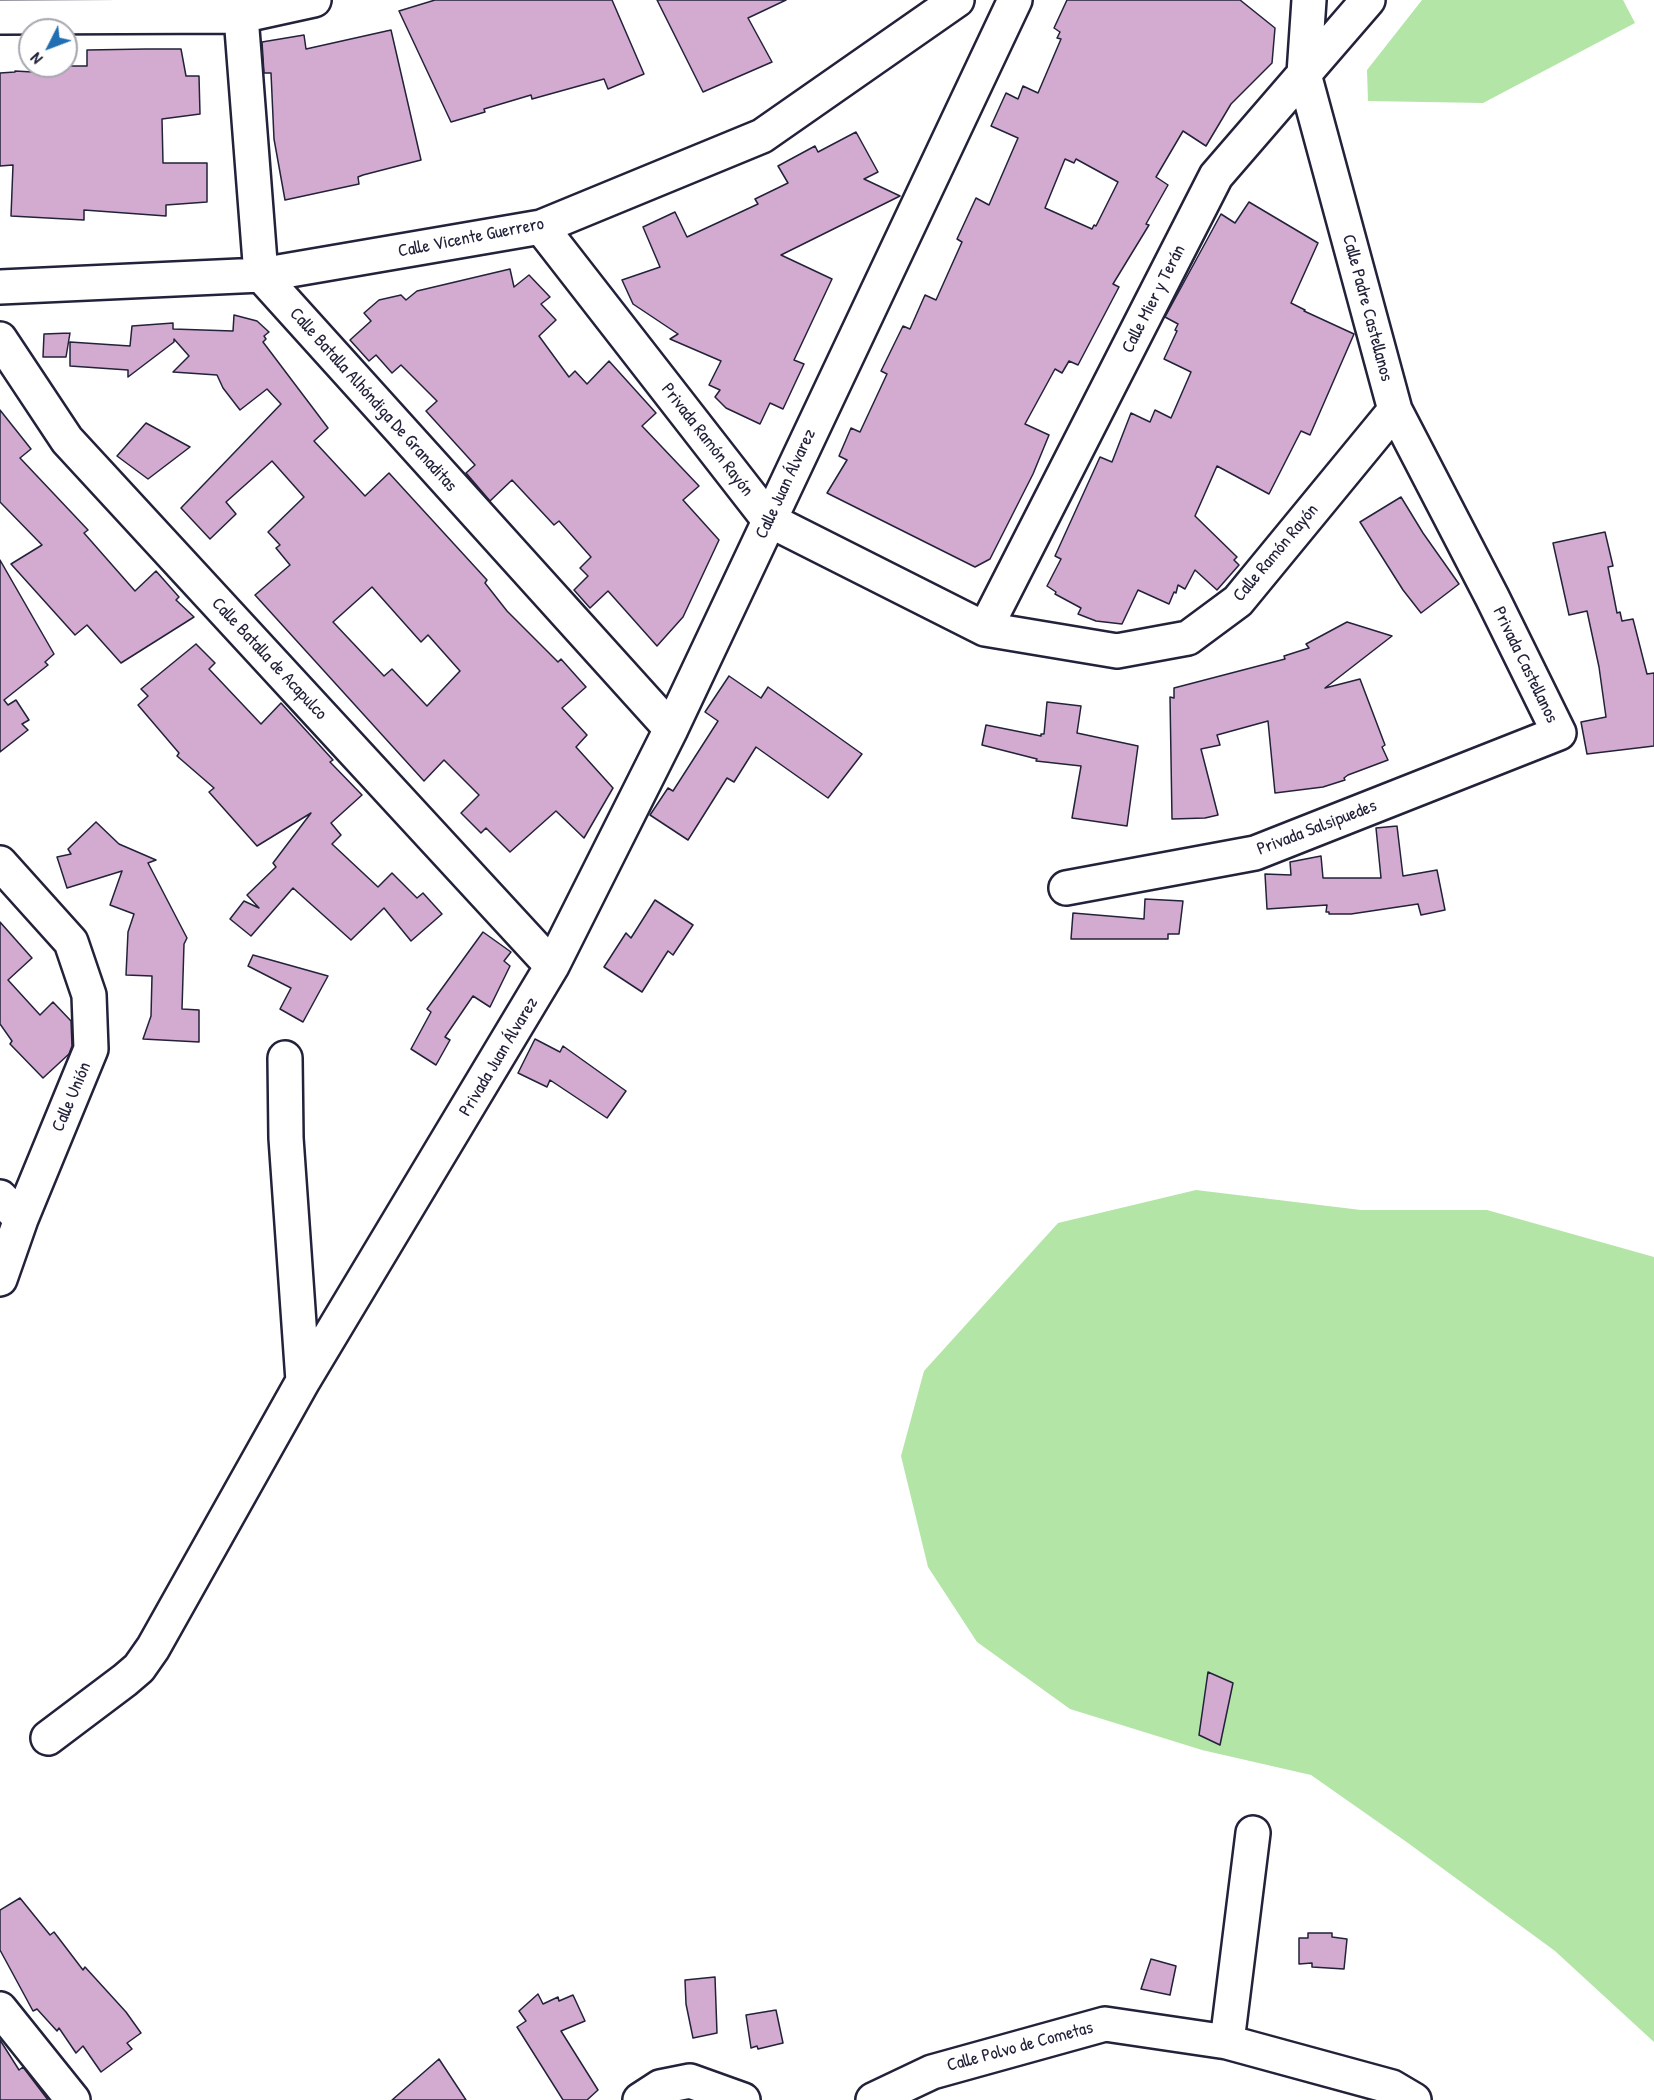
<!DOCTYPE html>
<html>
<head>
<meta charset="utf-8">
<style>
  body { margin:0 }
  #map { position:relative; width:1654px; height:2100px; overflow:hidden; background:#fff; font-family:"Patrick Hand",sans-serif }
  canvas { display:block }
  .north { position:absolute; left:18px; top:18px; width:60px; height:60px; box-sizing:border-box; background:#fff; border:2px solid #a7a7b1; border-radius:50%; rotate:228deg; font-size:16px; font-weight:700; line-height:24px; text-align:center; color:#22223b }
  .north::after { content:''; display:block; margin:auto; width:21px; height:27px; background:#1f6fb2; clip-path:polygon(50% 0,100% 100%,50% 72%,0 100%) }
</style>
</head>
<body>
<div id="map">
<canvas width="1654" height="2100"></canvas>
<div class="north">N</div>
</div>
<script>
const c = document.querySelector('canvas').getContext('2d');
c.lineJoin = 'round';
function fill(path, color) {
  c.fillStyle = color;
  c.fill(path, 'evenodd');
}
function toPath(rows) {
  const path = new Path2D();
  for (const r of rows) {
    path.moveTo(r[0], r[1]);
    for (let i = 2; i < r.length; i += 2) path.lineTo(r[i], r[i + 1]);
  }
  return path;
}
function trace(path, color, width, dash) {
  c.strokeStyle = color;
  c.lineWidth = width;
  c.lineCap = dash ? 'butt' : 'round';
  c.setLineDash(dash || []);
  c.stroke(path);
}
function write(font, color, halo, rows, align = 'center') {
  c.font = font + ' "Patrick Hand",sans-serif';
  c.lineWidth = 5;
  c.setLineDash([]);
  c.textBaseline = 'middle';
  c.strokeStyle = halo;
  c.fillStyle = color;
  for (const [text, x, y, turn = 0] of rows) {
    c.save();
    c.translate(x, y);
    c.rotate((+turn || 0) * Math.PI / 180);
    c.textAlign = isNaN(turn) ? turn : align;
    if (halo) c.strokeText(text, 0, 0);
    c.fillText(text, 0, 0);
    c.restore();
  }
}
const green = toPath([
  [1422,0,1623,0,1635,23,1483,103,1368,101,1367,70],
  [1196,1190,1361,1210,1487,1210,1654,1257,1654,2042,1555,1951,1408,1843,1311,1775,1202,1750,1070,1709,977,1642,928,1567,901,1456,924,1371,1058,1223]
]);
const building = toPath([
  [435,0,612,0,644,74,608,89,604,79,532,99,531,95,484,109,485,112,451,122,399,11,435,0],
  [657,0,786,0,748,18,772,62,703,92,657,0],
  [1067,0,1240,0,1275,28,1272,63,1231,104,1206,146,1183,131,1156,177,1168,185,1146,224,1149,225,1113,284,1119,287,1078,365,1069,361,1062,373,1055,369,1025,424,1049,435,1033,474,990,559,975,567,827,493,847,460,839,456,851,428,860,432,887,374,881,371,903,326,910,329,925,295,936,300,962,242,957,239,976,198,989,205,1018,138,991,126,1006,93,1018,99,1023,86,1038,93,1061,39,1057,38,1060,32,1054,28,1067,0],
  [1065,159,1074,163,1076,159,1118,182,1096,226,1094,225,1092,229,1045,208,1065,159],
  [391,30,421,160,363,175,358,177,359,184,285,200,274,139,271,73,264,73,262,42,304,35,306,49,391,30],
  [146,49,181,49,186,76,199,76,200,114,162,119,163,163,207,163,207,202,166,205,166,216,84,210,84,220,11,216,13,165,0,166,0,73,15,72,15,71,33,72,34,66,87,66,87,50,146,49],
  [856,132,878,172,864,179,900,196,781,255,832,279,794,360,804,364,783,409,770,403,760,424,726,408,715,397,720,390,709,385,721,361,670,339,678,334,633,304,622,280,660,267,643,227,675,212,687,237,758,204,755,199,788,183,778,166,815,146,818,152,856,132],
  [1249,202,1318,243,1291,303,1305,310,1304,311,1354,334,1310,435,1301,431,1269,494,1217,466,1195,516,1237,557,1234,560,1239,565,1217,590,1195,570,1185,589,1178,585,1176,593,1174,592,1169,604,1138,590,1122,624,1096,621,1078,614,1081,608,1055,594,1056,592,1047,586,1061,559,1055,556,1100,457,1112,462,1131,413,1150,422,1155,410,1171,418,1191,372,1164,359,1177,331,1175,330,1178,324,1165,317,1221,214,1235,223,1249,202],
  [510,269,514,287,529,275,550,297,541,304,556,320,539,336,569,377,575,371,587,384,609,361,656,413,642,426,699,486,683,500,719,540,683,617,657,646,608,591,590,608,574,590,588,576,580,568,591,557,559,521,554,525,512,480,490,501,466,473,475,465,426,411,437,401,401,365,392,373,376,355,369,361,350,340,371,321,364,313,379,300,401,295,406,300,417,291,510,269],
  [234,315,257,321,269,332,264,336,266,339,263,342,328,428,314,441,365,496,389,473,487,580,485,583,507,611,558,662,561,659,586,687,562,708,587,735,576,747,613,788,584,838,556,811,510,852,486,828,481,833,461,813,479,795,444,760,424,781,255,595,290,565,276,548,280,545,268,532,304,497,272,461,226,502,236,514,210,539,181,508,281,404,267,389,240,410,223,388,217,375,173,372,189,356,174,339,174,342,128,377,128,370,70,366,70,342,130,346,132,326,173,323,173,329,233,331,234,315],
  [372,587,421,642,428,635,460,671,427,706,392,669,384,676,333,622,372,587],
  [70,333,66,357,43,357,44,334,70,333],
  [0,410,31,449,20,458,88,530,84,533,135,591,156,571,179,597,176,600,194,617,121,663,87,625,75,635,11,564,42,545,0,502,0,410],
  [146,423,190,447,148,479,117,456,146,423],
  [1401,497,1423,533,1459,584,1421,613,1403,590,1360,522,1401,497],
  [1605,532,1613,566,1608,567,1617,613,1620,612,1622,621,1633,619,1647,674,1654,673,1654,746,1587,754,1581,722,1606,717,1599,667,1587,611,1569,615,1553,543,1605,532],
  [0,560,54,654,45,662,48,665,4,700,8,705,16,700,29,720,22,724,28,730,0,752,0,560],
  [1347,622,1392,636,1325,688,1360,679,1385,745,1382,747,1388,760,1348,775,1344,778,1345,780,1323,787,1275,793,1268,721,1217,735,1220,745,1201,749,1218,815,1205,818,1172,819,1170,697,1174,698,1174,688,1285,659,1284,656,1309,648,1306,644,1347,622],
  [196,644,215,663,209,669,261,724,281,703,333,760,330,762,362,795,331,823,341,835,332,844,378,887,392,873,417,898,423,893,442,914,411,941,384,908,351,940,293,888,251,936,230,919,244,901,259,908,247,895,276,867,273,863,311,813,257,846,209,792,214,788,177,756,179,753,138,705,148,696,141,689,196,644],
  [729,676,761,698,768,687,862,754,828,798,756,747,734,782,727,778,688,840,650,815,668,788,673,791,718,721,705,712,729,676],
  [1047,702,1081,706,1077,733,1138,746,1127,826,1072,818,1081,766,1036,761,1037,759,982,745,986,725,1041,736,1041,734,1044,734,1047,702],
  [96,822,119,844,156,860,148,863,187,938,184,944,182,1009,199,1010,199,1042,143,1039,151,1016,152,976,126,975,128,932,134,914,110,905,122,871,67,888,57,857,71,854,68,849,96,822],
  [1397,826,1403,876,1437,870,1445,910,1421,915,1418,904,1351,914,1329,914,1329,912,1326,912,1327,905,1267,909,1265,874,1291,875,1290,862,1321,856,1323,878,1381,878,1376,828,1397,826],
  [1145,899,1183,901,1179,934,1168,934,1168,939,1071,939,1073,913,1144,919,1145,899],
  [655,900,693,925,673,955,668,951,642,992,604,967,626,933,631,938,655,900],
  [0,922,32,958,8,980,40,1015,53,1002,71,1021,72,1046,69,1054,43,1078,10,1044,12,1041,0,1024,0,922],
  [483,932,511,952,504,961,510,966,490,1007,473,996,445,1037,450,1040,436,1065,411,1049,431,1012,427,1009,483,932],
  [253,955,328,976,303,1022,280,1009,291,988,248,966,253,955],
  [535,1039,560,1052,563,1046,626,1091,607,1118,550,1080,547,1087,518,1073,535,1039],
  [1208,1672,1233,1683,1220,1745,1199,1735,1208,1672],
  [20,1898,50,1935,54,1932,83,1970,85,1967,126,2012,141,2033,127,2043,132,2049,101,2072,83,2046,76,2053,59,2028,57,2031,37,2009,33,2011,0,1950,0,1910,20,1898],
  [1308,1933,1332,1933,1332,1937,1347,1939,1344,1969,1312,1967,1312,1963,1299,1964,1299,1938,1308,1938,1308,1933],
  [1151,1959,1176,1966,1170,1995,1141,1989,1151,1959],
  [715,1977,717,2033,693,2038,686,2004,685,1980,715,1977],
  [538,1994,543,2004,558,1997,559,2001,573,1995,585,2021,561,2031,598,2090,587,2100,563,2100,517,2027,526,2021,519,2011,538,1994],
  [776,2010,783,2043,758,2049,757,2046,751,2048,746,2015,776,2010],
  [0,2040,19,2070,23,2067,48,2100,0,2100,0,2040],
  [439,2059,466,2100,392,2100,439,2059]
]);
const minor = toPath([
  [246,0,241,16,261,275,671,729],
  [0,17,241,16,314,0],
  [541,227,769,520,985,629,1117,651,1188,638,1238,601,1395,410],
  [0,287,261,275,541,227,762,136,957,0],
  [0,339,67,440,552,966],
  [985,629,1216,176,1368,0],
  [0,863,71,942,89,995,91,1049,21,1219,0,1279],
  [1066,888,1255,853,1559,733,1492,597,1395,410,1304,74,1309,0],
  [285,1058,286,1138,303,1381],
  [0,1197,21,1219],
  [48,1738,125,1680,139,1668,153,1648,303,1381,552,966,671,729,1015,0],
  [0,2009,73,2100],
  [1227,2042,1253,1833],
  [640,2100,660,2087,690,2081,743,2100],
  [873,2100,932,2072,1105,2024,1227,2042,1392,2087,1414,2100]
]);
const streetNames = [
  ["Calle Vicente Guerrero",471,238,-11],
  ["Calle Mier y Terán",1154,299,-63],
  ["Calle Padre Castellanos",1367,308,75],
  ["Calle Batalla Alhóndiga De Granaditas",373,400,48],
  ["Privada Ramón Rayón",707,440,52],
  ["Calle Juan Álvarez",786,484,-65],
  ["Calle Ramón Rayón",1276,553,-50],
  ["Calle Batalla de Acapulco",269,659,47],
  ["Privada Castellanos",1525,665,64],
  ["Privada Salsipuedes",1317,828,-21],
  ["Privada Juan Álvarez",499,1057,-59],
  ["Calle Unión",72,1097,-67],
  ["Calle Polvo de Cometas",1020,2047,-15]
];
fill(green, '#b3e5a6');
fill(building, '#d3aad0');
trace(building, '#22223b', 1.5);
trace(minor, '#22223b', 38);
trace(minor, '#fff', 33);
write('18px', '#22223b', '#fff', streetNames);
</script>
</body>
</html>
